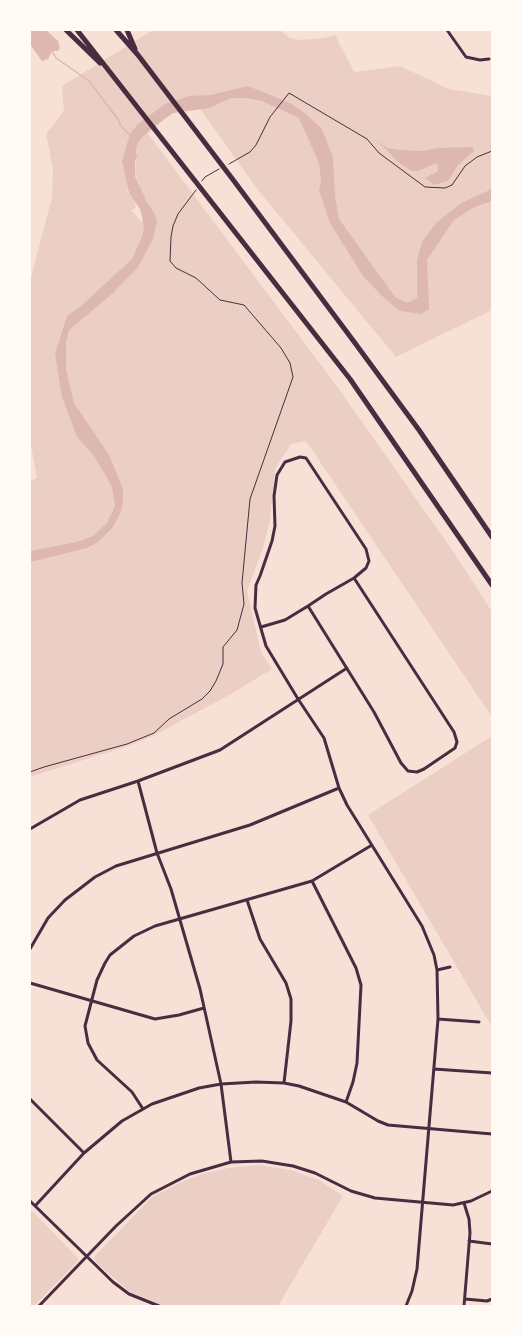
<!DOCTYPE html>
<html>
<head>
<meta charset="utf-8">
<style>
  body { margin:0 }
  #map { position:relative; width:522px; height:1336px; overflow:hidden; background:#f7e1d7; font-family:Cabin,sans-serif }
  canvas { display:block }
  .frame { position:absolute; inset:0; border:31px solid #fffaf5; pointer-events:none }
</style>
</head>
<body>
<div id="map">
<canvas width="522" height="1336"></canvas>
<div class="frame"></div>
</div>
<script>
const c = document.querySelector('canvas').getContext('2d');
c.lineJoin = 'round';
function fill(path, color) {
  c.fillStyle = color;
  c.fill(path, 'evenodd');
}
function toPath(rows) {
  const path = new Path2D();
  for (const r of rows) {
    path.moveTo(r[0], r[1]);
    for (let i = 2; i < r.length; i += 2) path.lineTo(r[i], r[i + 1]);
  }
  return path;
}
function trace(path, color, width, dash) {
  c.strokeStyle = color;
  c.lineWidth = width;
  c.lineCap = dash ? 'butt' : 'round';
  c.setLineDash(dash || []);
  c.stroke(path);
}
const green = toPath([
  [153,30,280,30,290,38,300,40,324,38,335,35,354,72,400,66,449,89,492,96,492,310,396,357,258,190,191,96,176,100,161,113,144,123,127,169,128,193,132,194,136,208,131,210,154,236,157,222,155,214,143,195,135,173,137,146,141,135,146,131,339,389,457,557,492,612,492,717,306,441,291,444,275,469,270,520,263,548,247,591,261,652,272,669,231,694,155,735,131,745,30,777,30,481,37,478,30,440,30,281,52,197,53,169,46,134,64,111,62,86],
  [492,736,492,1027,368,815],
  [259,1165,291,1170,319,1180,343,1196,278,1306,161,1305,131,1293,96,1262,94,1257,152,1197,179,1183,202,1174,228,1168],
  [30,1209,78,1258,77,1262,34,1306,30,1306]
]);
const water = toPath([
  [30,30,46,30,58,41,60,48,58,51,52,51,48,59,42,61,30,44],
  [248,86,292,104,307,115,322,129,333,157,335,197,339,219,395,297,407,303,417,298,417,260,422,242,436,223,461,203,492,189,492,201,474,207,454,220,427,260,429,309,421,314,400,311,382,296,363,276,330,223,319,190,321,180,319,163,299,118,262,101,246,98,231,98,209,108,173,113,166,118,142,137,137,145,136,154,138,156,135,160,135,176,146,200,155,214,157,222,153,239,138,267,112,294,69,330,66,342,66,369,74,403,109,455,123,489,123,500,121,511,113,527,98,542,87,548,30,562,30,551,77,542,93,536,107,523,115,506,112,487,103,471,94,456,77,437,62,397,55,354,67,316,80,307,132,259,141,239,144,230,142,216,140,209,129,193,122,161,130,134,138,124,165,104,189,96,210,95],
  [373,139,387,148,399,150,422,151,438,148,470,147,474,149,474,151,458,165,448,181,434,185,425,178,438,171,438,164,434,164,418,171,412,171,399,163,386,149]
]);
const stream = toPath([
  [52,51,56,58,69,67,89,81,118,119,120,125,131,136]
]);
const path = toPath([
  [229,164,250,152,256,145,270,117,289,93,367,139,379,153,425,187,445,188,452,185,465,166,477,157,492,151],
  [202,181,205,177,219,169],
  [30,772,44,767,127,744,154,733,169,719,202,699,210,691,216,681,223,664,223,647,237,630,244,604,242,583,250,499,293,377,290,363,281,348,244,305,220,300,196,278,176,268,170,261,171,237,173,226,178,214,196,190]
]);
const minor = toPath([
  [447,30,466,57,480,60,489,59],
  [308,606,374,712,401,763,408,771,417,772,424,769,455,748,457,742,454,732,354,578],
  [261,627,285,620,308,606,326,594,354,578,366,568,369,561,366,549,306,458,300,457,285,462,277,475,274,496,275,526,272,541,260,576,256,585,255,608,266,646,298,699,324,738,339,788,347,805,422,926,434,955,437,970,438,1019,417,1269,412,1291,406,1306],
  [138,781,157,853,171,889,200,989,221,1084,231,1162],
  [30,829,80,800,138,781,220,750,347,668],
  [312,881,356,968,361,985,357,1063,353,1082,346,1102],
  [247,900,260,939,286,983,291,999,291,1021,284,1083],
  [30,949,48,918,65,900,95,877,116,866,250,825,339,788],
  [437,970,450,967],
  [30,983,155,1019,179,1015,204,1008],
  [438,1019,479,1022],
  [434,1069,492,1073],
  [30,1099,84,1153],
  [143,1109,132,1092,97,1060,88,1043,85,1026,97,980,105,963,110,955,134,936,155,926,312,881,372,845],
  [30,1201,113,1282,129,1294,159,1306],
  [464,1203,469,1219,470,1233,464,1306],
  [35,1206,84,1153,122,1121,152,1104,199,1088,221,1084,256,1082,284,1083,299,1086,346,1102,378,1121,388,1125,492,1134],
  [469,1241,492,1244],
  [465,1299,487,1301,492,1299],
  [39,1306,116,1226,151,1194,190,1174,231,1162,262,1161,293,1166,315,1173,351,1191,375,1198,453,1205,471,1201,492,1191]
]);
const motorway = toPath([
  [66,30,100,63],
  [77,30,350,379,492,585],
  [116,30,138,55,234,181,352,339,419,430,492,537],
  [127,30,135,49]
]);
fill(green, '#ebcfc5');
fill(water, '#dcb8b0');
trace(stream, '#dcb8b0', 1.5);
trace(path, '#4a2c40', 1);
trace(minor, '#4a2c40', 3);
trace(motorway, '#4a2c40', 5);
</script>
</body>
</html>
